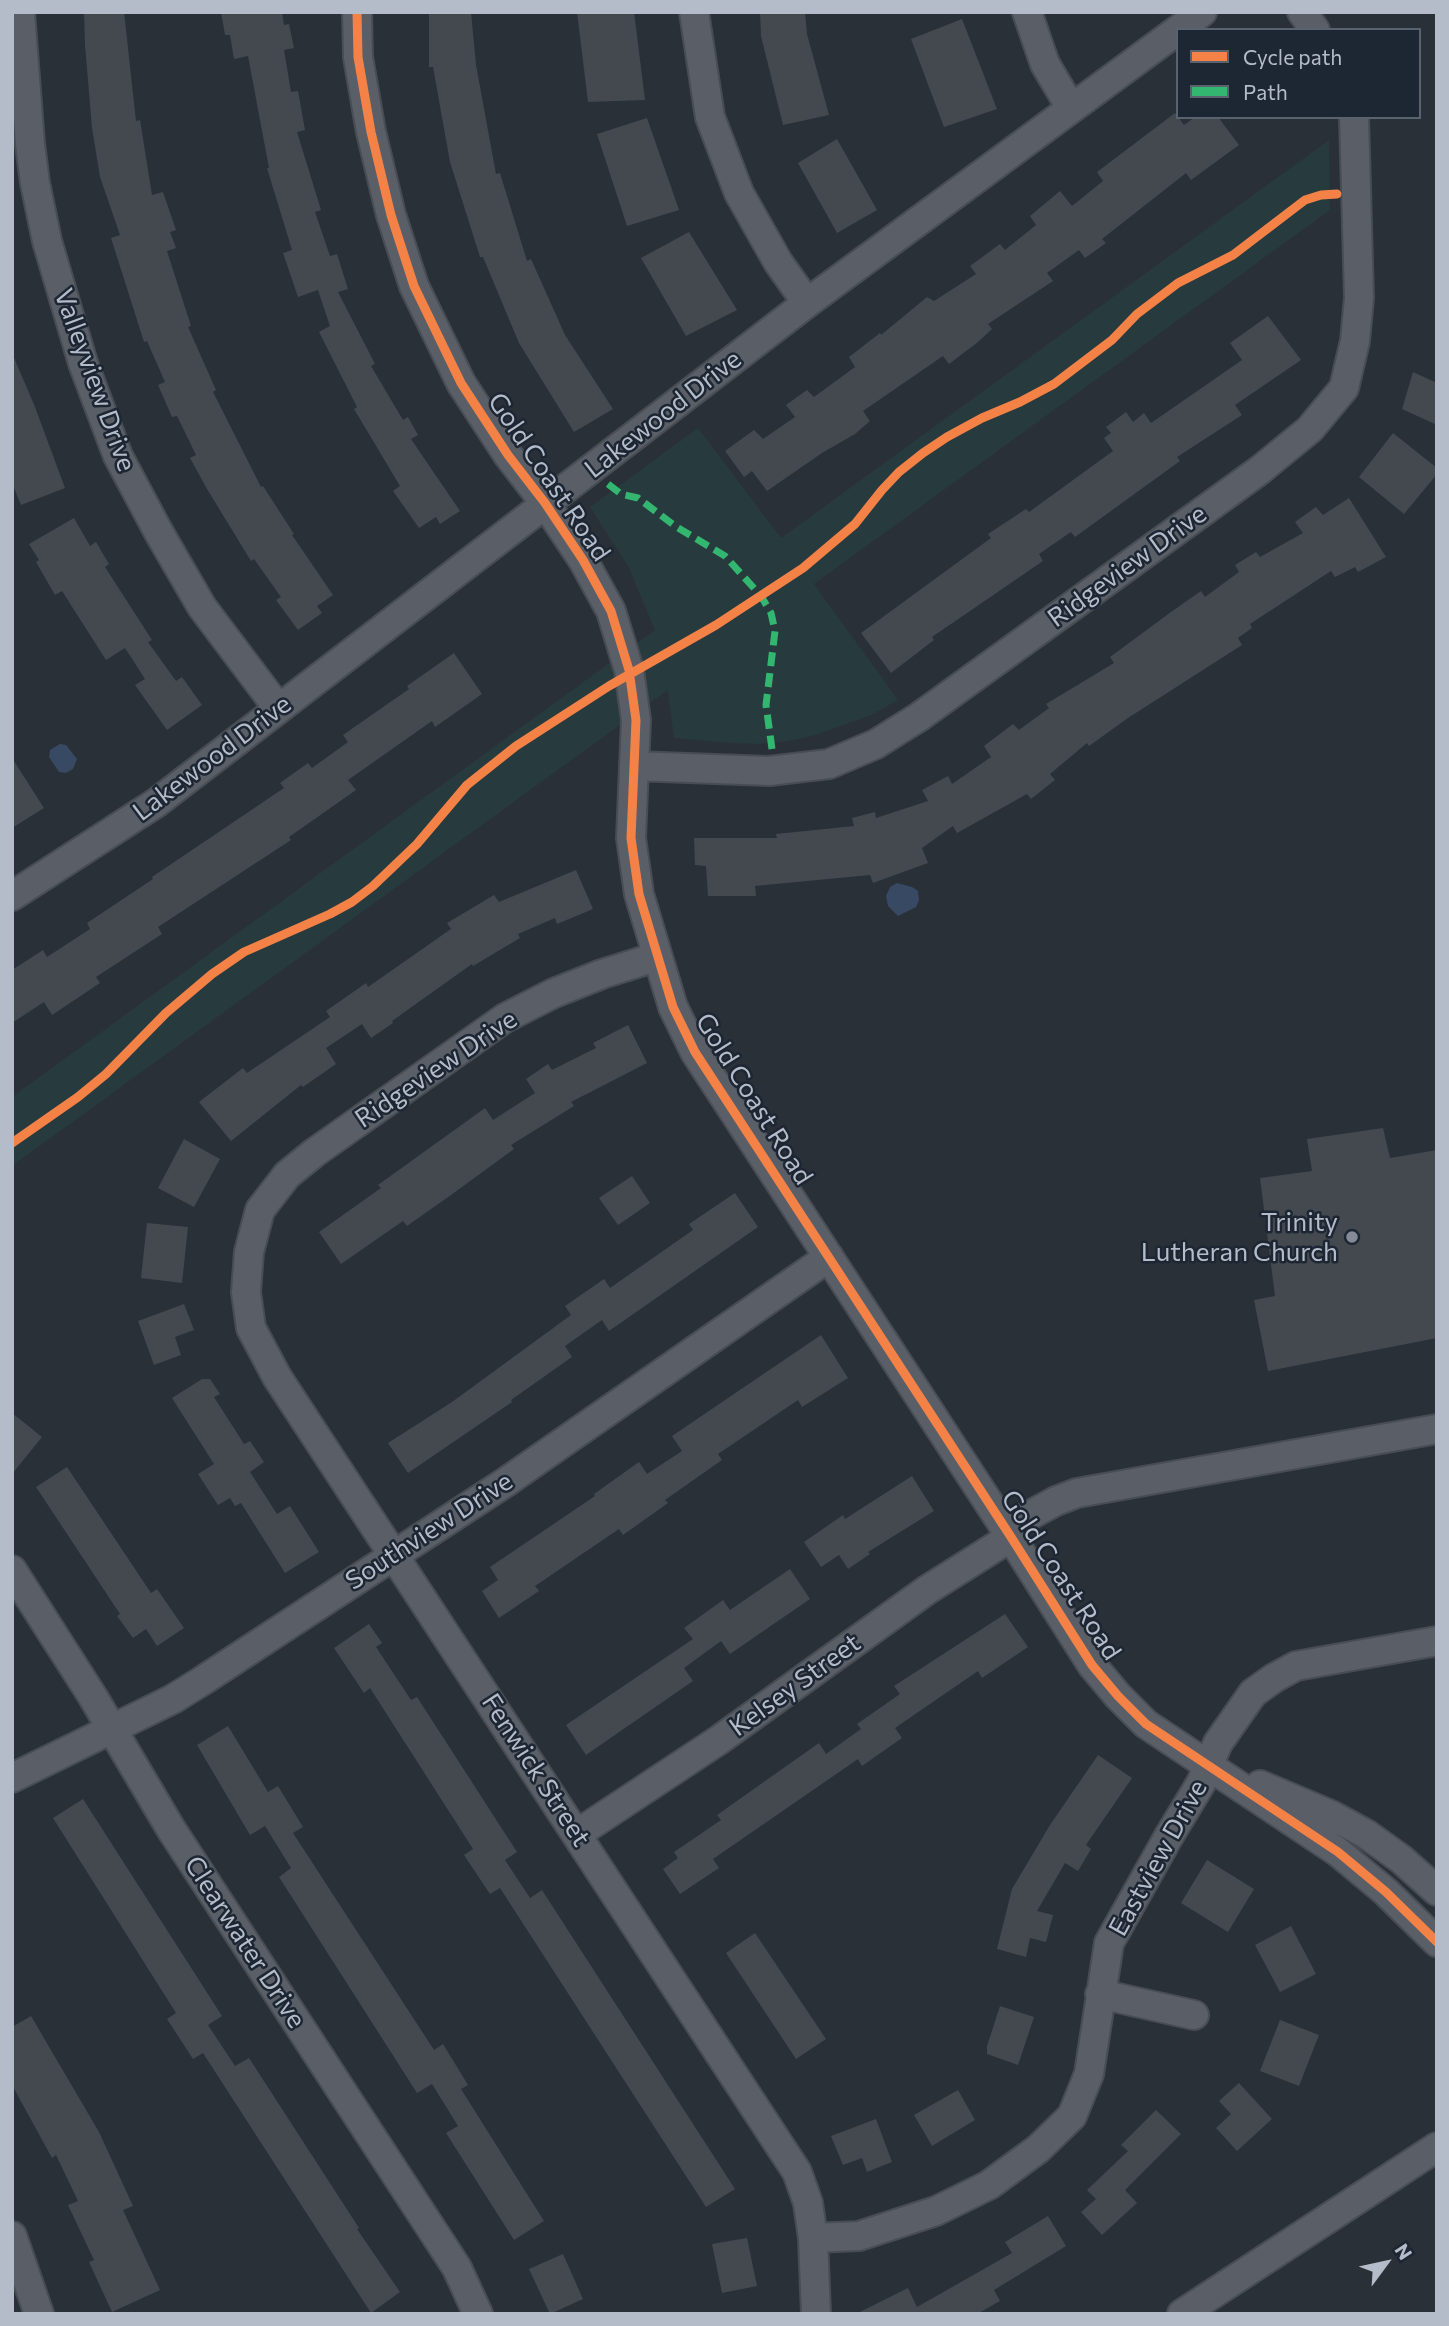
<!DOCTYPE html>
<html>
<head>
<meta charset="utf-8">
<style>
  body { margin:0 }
  #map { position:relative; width:1449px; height:2326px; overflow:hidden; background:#2a3038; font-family:Commissioner,sans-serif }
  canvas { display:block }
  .frame { position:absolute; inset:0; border:14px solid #b4bcc9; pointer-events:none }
  .legend { position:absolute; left:1176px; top:28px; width:245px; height:91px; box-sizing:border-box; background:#1d2633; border:2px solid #59626f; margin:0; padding:9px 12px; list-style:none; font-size:21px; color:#b4bcc9 }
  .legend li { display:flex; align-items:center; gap:14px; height:35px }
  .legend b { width:35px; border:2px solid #59626f }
  .north { position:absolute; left:1351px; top:2228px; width:70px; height:70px; -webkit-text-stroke:5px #1d2633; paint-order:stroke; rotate:57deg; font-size:19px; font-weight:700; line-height:28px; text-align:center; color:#b4bcc9 }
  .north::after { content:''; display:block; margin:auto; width:24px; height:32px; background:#b4bcc9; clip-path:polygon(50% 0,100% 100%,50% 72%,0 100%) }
</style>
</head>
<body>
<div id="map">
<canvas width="1449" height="2326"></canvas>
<div class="frame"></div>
<ul class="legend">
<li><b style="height:9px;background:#f48246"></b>Cycle path</li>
<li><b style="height:9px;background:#33b770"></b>Path</li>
</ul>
<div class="north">N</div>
</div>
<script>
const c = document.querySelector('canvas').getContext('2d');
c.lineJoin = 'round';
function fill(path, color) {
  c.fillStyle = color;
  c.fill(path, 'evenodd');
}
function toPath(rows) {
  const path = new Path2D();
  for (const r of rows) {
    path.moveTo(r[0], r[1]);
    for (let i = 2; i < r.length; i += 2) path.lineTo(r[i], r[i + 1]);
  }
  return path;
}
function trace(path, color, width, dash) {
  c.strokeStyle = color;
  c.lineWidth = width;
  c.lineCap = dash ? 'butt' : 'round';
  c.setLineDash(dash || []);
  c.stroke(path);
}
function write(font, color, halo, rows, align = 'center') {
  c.font = font + ' Commissioner,sans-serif';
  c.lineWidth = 5;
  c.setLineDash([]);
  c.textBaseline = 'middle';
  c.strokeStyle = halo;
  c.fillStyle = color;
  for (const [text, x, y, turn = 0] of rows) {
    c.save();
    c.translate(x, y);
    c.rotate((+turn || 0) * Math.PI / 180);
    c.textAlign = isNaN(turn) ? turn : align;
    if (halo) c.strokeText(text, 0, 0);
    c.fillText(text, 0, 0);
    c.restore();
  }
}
const green = toPath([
  [1329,140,1330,210,814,584,898,700,871,715,816,735,788,741,759,744,730,743,674,738,668,690,12,1166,12,1097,655,630,628,566,590,507,698,428,781,538]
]);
const water = toPath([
  [60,744,66,745,77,759,73,769,66,773,59,772,49,757,50,750],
  [897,883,912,887,918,891,919,900,916,907,898,916,888,906,886,896,890,887]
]);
const building = toPath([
  [84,12,124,12,136,121,140,120,152,195,163,192,176,230,170,232,176,248,167,251,191,326,188,327,216,390,213,392,261,487,263,486,294,534,292,535,333,595,317,606,322,613,298,630,276,600,281,597,254,559,251,561,207,489,190,458,196,455,177,416,172,417,158,385,165,382,147,341,144,342,111,238,120,235,100,177,92,128,85,45],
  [221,12,282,12,284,25,289,24,294,48,284,50,291,92,298,91,305,130,297,132,321,210,315,212,330,256,337,254,348,289,338,292,375,364,371,366,403,420,408,417,418,435,411,439,460,511,440,524,436,517,419,528,393,491,400,486,354,409,357,407,319,332,330,326,318,290,298,297,283,253,292,250,267,168,269,168,248,56,234,59,230,35,225,35],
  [429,12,471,12,476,65,496,174,500,173,527,261,531,259,565,335,613,409,574,432,519,343,483,257,480,257,450,162,433,67,429,67],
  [577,12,634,12,645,100,588,102],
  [760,12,805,12,807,34,829,115,783,125,761,36],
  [962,19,997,109,944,127,911,39],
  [1175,113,1184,125,1195,117,1218,117,1239,145,1191,180,1186,173,1102,239,1106,243,1085,258,1079,250,1047,273,1053,281,988,324,992,329,978,342,949,364,943,356,863,411,870,421,855,434,822,453,767,491,752,471,744,477,725,451,754,430,763,439,795,417,786,405,807,390,814,397,855,367,849,357,880,333,881,335,927,297,934,301,976,274,970,266,1000,244,1005,250,1036,225,1030,216,1060,191,1072,206,1103,181,1097,172],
  [647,118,679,210,627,226,597,134],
  [837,139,877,210,837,233,798,163],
  [689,232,737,310,686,336,641,258],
  [1268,316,1301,360,1235,405,1242,415,1177,457,1180,461,1075,537,1071,532,1039,554,1043,561,932,637,934,640,891,673,861,633,991,538,988,534,1026,509,1029,512,1113,451,1104,438,1111,433,1106,427,1126,412,1133,422,1144,413,1151,423,1242,360,1230,343],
  [12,353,35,407,65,488,21,505,12,483],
  [1413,372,1437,383,1437,425,1402,409],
  [1393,433,1437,468,1437,474,1404,514,1359,477],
  [1349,498,1386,557,1358,572,1355,567,1335,577,1331,571,1250,624,1252,628,1238,638,1242,645,1128,718,1089,746,1087,743,1050,774,1055,780,1031,799,1027,794,957,833,953,826,922,848,928,863,873,883,870,875,755,886,756,896,708,896,706,866,695,865,694,838,777,838,776,834,854,826,852,818,875,812,876,818,928,801,922,790,948,776,952,784,991,757,984,746,1013,724,1019,730,1049,708,1046,704,1114,663,1110,657,1171,612,1201,591,1205,597,1239,572,1235,565,1256,552,1260,557,1303,533,1295,522,1316,507,1323,515],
  [74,518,90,546,96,542,109,564,105,567,152,640,148,642,176,681,182,677,202,705,167,730,135,685,145,679,125,648,106,660,62,591,55,595,36,562,39,560,29,544],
  [454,653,482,694,435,727,432,721,348,780,356,790,289,837,291,840,158,927,162,934,96,977,100,983,52,1015,44,1002,12,1023,12,970,43,950,47,957,90,929,87,923,153,879,152,877,284,788,280,783,308,763,312,768,348,742,343,735,409,689,407,686],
  [12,758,44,808,12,828],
  [576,870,593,909,557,924,555,918,518,934,520,938,473,966,472,964,392,1021,393,1023,371,1038,362,1024,326,1048,336,1064,303,1087,301,1085,231,1141,199,1102,243,1068,247,1073,330,1017,326,1011,366,983,368,987,451,929,447,923,494,895,499,902],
  [628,1025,647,1063,571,1102,574,1106,511,1145,514,1149,451,1195,407,1226,403,1221,341,1264,319,1232,381,1188,378,1185,485,1108,493,1120,535,1093,526,1079,548,1064,552,1070,596,1048,593,1043],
  [1383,1128,1390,1158,1437,1150,1437,1338,1268,1371,1254,1300,1275,1296,1260,1178,1312,1171,1307,1139],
  [184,1139,220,1159,194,1207,158,1188],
  [632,1176,650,1203,618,1225,599,1198],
  [735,1193,758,1227,609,1331,602,1320,565,1346,572,1357,511,1400,512,1402,408,1473,388,1443,452,1402,571,1315,565,1306,604,1279,610,1288,693,1230,689,1224],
  [147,1223,188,1227,182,1283,141,1278],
  [184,1304,194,1330,175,1337,181,1355,154,1365,138,1321],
  [821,1335,848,1378,802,1407,798,1400,718,1454,722,1460,665,1500,668,1503,623,1535,619,1529,535,1586,539,1591,499,1618,482,1591,498,1580,490,1567,595,1496,594,1494,639,1462,647,1474,682,1451,672,1436],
  [202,1379,210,1379,220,1394,214,1397,244,1444,250,1441,264,1462,250,1472,277,1514,290,1506,319,1552,285,1573,241,1503,235,1506,230,1498,218,1505,198,1474,214,1464,172,1398],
  [12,1413,42,1437,12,1474],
  [67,1467,151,1593,157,1589,184,1628,157,1646,146,1629,133,1638,117,1616,120,1614,36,1487],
  [912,1476,934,1511,868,1552,870,1554,848,1569,839,1555,821,1567,804,1542,843,1515,845,1519],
  [790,1569,810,1599,730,1654,721,1641,684,1668,693,1681,586,1755,566,1725,693,1639,684,1628,723,1600,730,1610],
  [1005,1614,1028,1647,982,1678,978,1671,895,1728,902,1738,862,1766,858,1759,713,1859,719,1868,680,1894,663,1869,678,1858,674,1852,721,1820,717,1815,819,1743,826,1754,861,1729,857,1724,900,1694,894,1686],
  [369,1624,382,1643,376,1647,411,1700,417,1697,517,1852,505,1860,530,1898,542,1890,735,2189,706,2207,500,1888,490,1894,464,1855,473,1849,370,1688,364,1693,334,1648],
  [228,1726,268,1792,278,1786,303,1827,293,1833,434,2050,443,2044,468,2085,461,2089,544,2221,514,2240,446,2133,458,2126,432,2084,417,2093,279,1877,291,1868,265,1826,250,1835,197,1745],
  [1098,1755,1132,1778,1086,1845,1091,1849,1078,1871,1065,1863,1037,1911,1053,1915,1046,1942,1030,1938,1026,1957,997,1949,1012,1889,1050,1825],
  [83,1799,222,2016,208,2025,235,2066,249,2058,359,2228,357,2229,400,2292,371,2313,203,2053,193,2059,167,2019,176,2013,53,1818],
  [1207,1860,1254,1889,1228,1932,1181,1903],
  [1291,1926,1316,1974,1280,1992,1255,1945],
  [755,1933,826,2039,796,2059,726,1953],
  [1000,2006,1034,2017,1018,2065,987,2054,987,2046],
  [31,2016,99,2132,133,2206,123,2210,160,2290,112,2312,89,2262,94,2260,68,2205,78,2201,56,2155,52,2158,12,2085,12,2027],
  [1280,2020,1319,2035,1299,2086,1260,2071],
  [1239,2083,1272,2119,1237,2151,1216,2128,1231,2114,1219,2101],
  [958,2090,975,2120,932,2146,914,2115],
  [1156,2110,1181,2134,1125,2190,1137,2203,1102,2235,1081,2212,1096,2199,1087,2190,1128,2151,1121,2145],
  [876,2119,892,2162,867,2172,862,2158,843,2165,831,2136],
  [1048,2216,1066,2246,994,2290,1000,2301,977,2314,856,2314,908,2288,917,2307,1012,2253,1005,2242],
  [747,2238,757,2286,722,2293,712,2244],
  [563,2254,583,2299,550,2314,529,2269]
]);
const minor = toPath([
  [20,12,30,144,35,183,47,241,83,363,118,456,158,531,202,607,278,708],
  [357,12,358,57,371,132,391,215,414,286,461,383,508,455,545,503,583,560,611,611,629,670,636,720,631,838,639,894,673,1007,695,1052,1011,1537,1092,1665,1118,1696,1146,1724,1338,1852,1386,1892,1437,1942],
  [694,12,710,117,739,193,778,262,807,303],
  [1027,12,1045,64,1071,108],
  [1302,12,1315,30],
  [1178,30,1202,12],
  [634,766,769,771,829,764,876,744,919,717,1260,470,1310,429,1344,388,1355,341,1359,298,1354,117],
  [12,896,156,803,807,303,1178,30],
  [656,957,602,974,554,993,505,1018,314,1153,287,1175,260,1210,249,1252,246,1292,251,1328,277,1377,797,2172,808,2203,813,2238,816,2314],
  [1006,1528,1056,1501,1077,1493,1437,1429],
  [12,1570,93,1697,171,1829,457,2268,478,2314],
  [12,1778,173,1699,202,1681,506,1482,829,1257],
  [1260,1785,1333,1816,1366,1834,1401,1859,1437,1891],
  [577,1834,719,1740,927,1590,1011,1537],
  [1100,1994,1194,2015],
  [12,2236,39,2314],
  [813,2238,859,2236,936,2211,989,2185,1038,2149,1072,2116,1089,2074,1109,1943,1169,1836,1201,1783,1218,1743,1253,1693,1274,1678,1296,1666,1437,1641],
  [1182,2314,1437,2147]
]);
const quiet = toPath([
  [608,484,621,494,638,498,675,526,725,556,761,596,771,613,775,631,766,705,772,749]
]);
const cycleway = toPath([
  [357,12,358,57,371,132,391,215,414,286,461,383,508,455,545,503,583,560,611,611,629,670,636,720,631,838,639,894,673,1007,695,1052,1011,1537,1092,1665,1118,1696,1146,1724,1338,1852,1386,1892,1437,1942],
  [12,1143,78,1097,106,1074,166,1013,212,974,244,952,330,914,352,902,373,886,417,844,467,785,516,746,609,686,716,625,803,568,855,524,882,490,899,472,923,453,947,437,982,418,1020,402,1054,384,1112,340,1137,314,1178,283,1233,255,1305,200,1321,195,1337,194]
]);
const markers = [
  [1352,1237,7,"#848b96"]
];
const streetNames = [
  ["Valleyview Drive",95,380,70],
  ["Lakewood Drive",663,414,-38],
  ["Gold Coast Road",549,477,56],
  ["Ridgeview Drive",1127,566,-36],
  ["Lakewood Drive",212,758,-37],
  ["Ridgeview Drive",436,1069,-34],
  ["Gold Coast Road",754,1099,58],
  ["Southview Drive",429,1531,-33],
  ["Gold Coast Road",1061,1575,57],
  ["Kelsey Street",795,1685,-36],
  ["Fenwick Street",536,1770,57],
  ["Eastview Drive",1158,1858,-61],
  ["Clearwater Drive",245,1942,57]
];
const poiNames = [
  ["Trinity",1338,1222],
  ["Lutheran Church",1338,1252]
];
fill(green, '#273a3e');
fill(water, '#384963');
fill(building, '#444950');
trace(minor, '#484c53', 32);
trace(minor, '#5a5e66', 28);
trace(quiet, '#33b770', 7, [14, 7]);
trace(cycleway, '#f48246', 9);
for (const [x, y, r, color] of markers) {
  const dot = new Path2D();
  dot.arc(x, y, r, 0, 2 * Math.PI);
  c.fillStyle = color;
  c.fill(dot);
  trace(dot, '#1d2633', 2.5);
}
write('26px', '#b4bcc9', '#1d2633', streetNames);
write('26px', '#b4bcc9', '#1d2633', poiNames, 'right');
</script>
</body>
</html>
